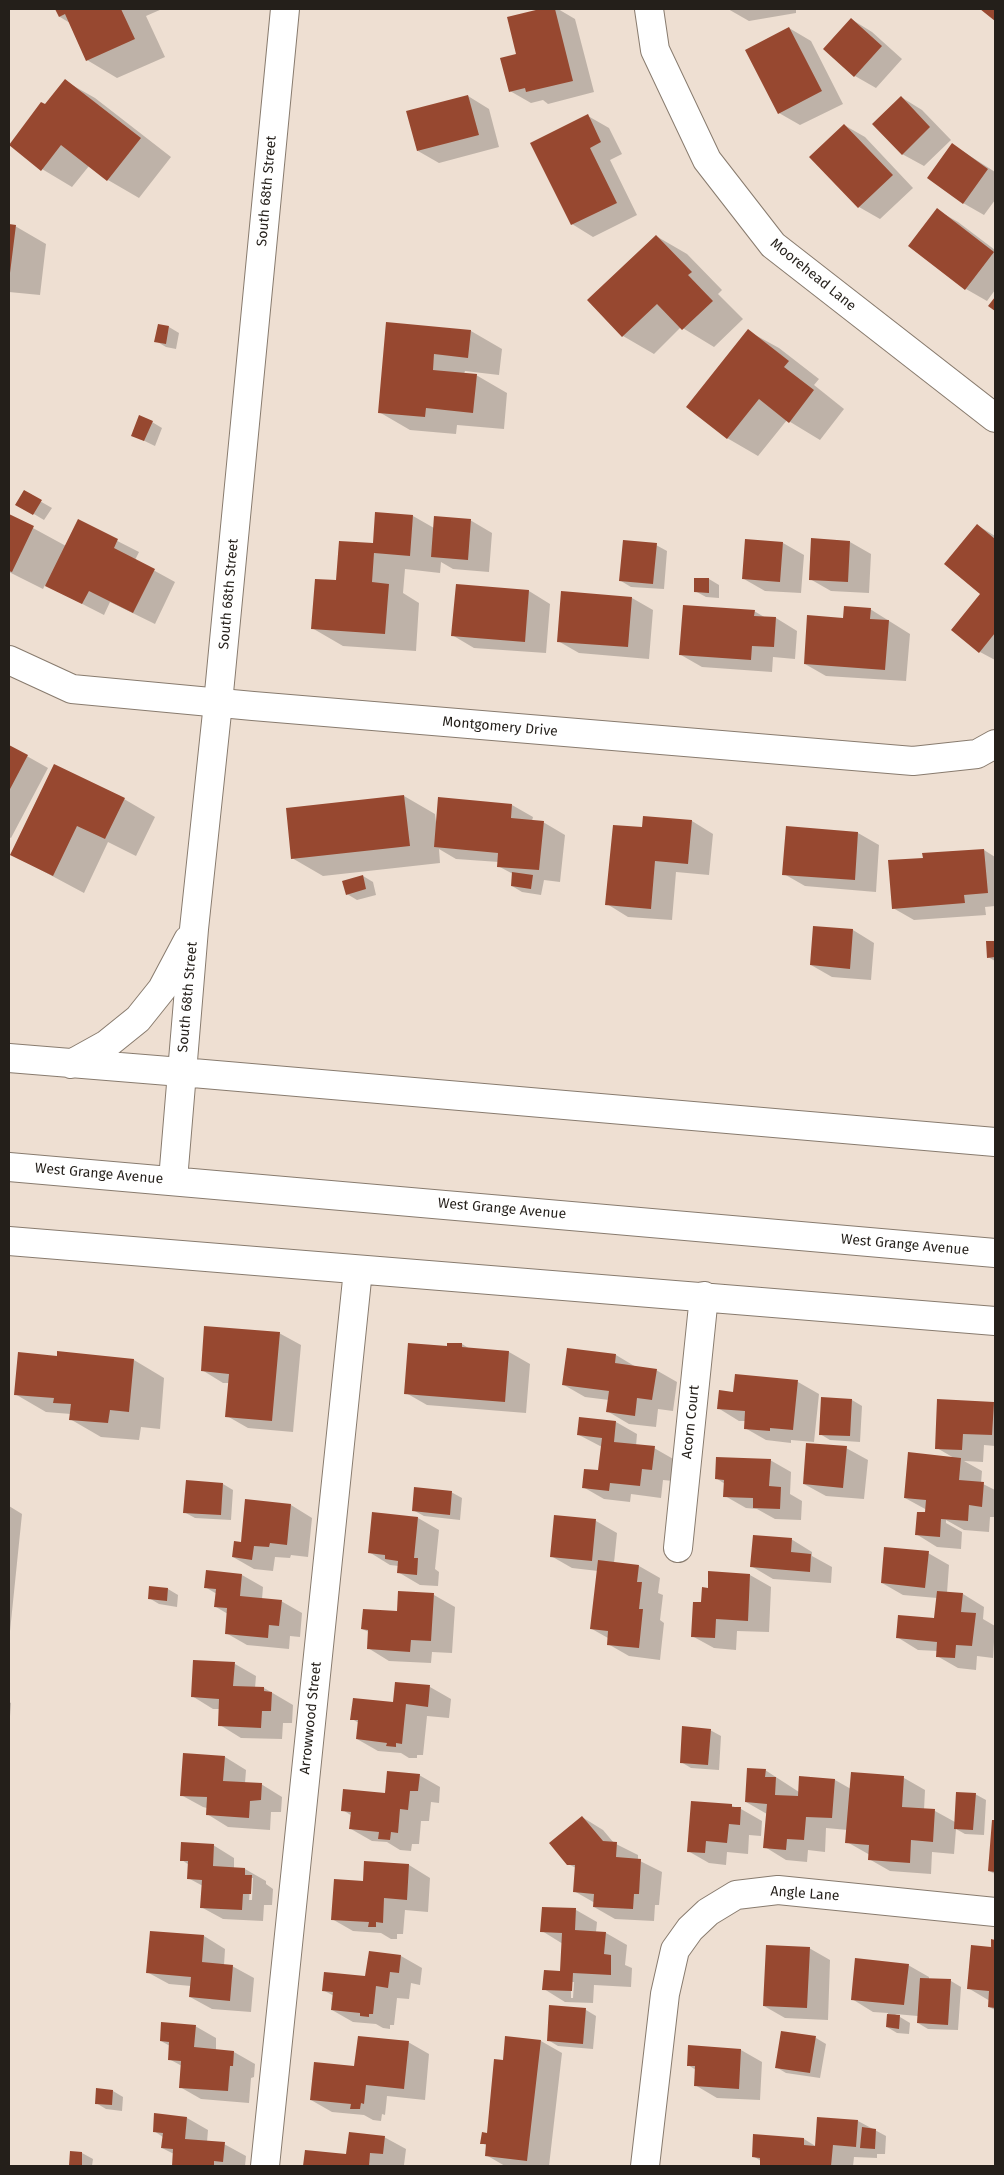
<!DOCTYPE html>
<html>
<head>
<meta charset="utf-8">
<style>
  body { margin:0 }
  #map { position:relative; width:1004px; height:2175px; overflow:hidden; background:#eedfd2; font-family:"Fira Sans",sans-serif }
  canvas { display:block }
  .frame { position:absolute; inset:0; border:10px solid #241f1a; pointer-events:none }
</style>
</head>
<body>
<div id="map">
<canvas width="1004" height="2175"></canvas>
<div class="frame"></div>
</div>
<script>
const c = document.querySelector('canvas').getContext('2d');
c.lineJoin = 'round';
function fill(path, color) {
  c.fillStyle = color;
  c.fill(path, 'evenodd');
}
function toPath(rows) {
  const path = new Path2D();
  for (const r of rows) {
    path.moveTo(r[0], r[1]);
    for (let i = 2; i < r.length; i += 2) path.lineTo(r[i], r[i + 1]);
  }
  return path;
}
function trace(path, color, width, dash) {
  c.strokeStyle = color;
  c.lineWidth = width;
  c.lineCap = dash ? 'butt' : 'round';
  c.setLineDash(dash || []);
  c.stroke(path);
}
function write(font, color, halo, rows, align = 'center') {
  c.font = font + ' "Fira Sans",sans-serif';
  c.lineWidth = 5;
  c.setLineDash([]);
  c.textBaseline = 'middle';
  c.strokeStyle = halo;
  c.fillStyle = color;
  for (const [text, x, y, turn = 0] of rows) {
    c.save();
    c.translate(x, y);
    c.rotate((+turn || 0) * Math.PI / 180);
    c.textAlign = isNaN(turn) ? turn : align;
    if (halo) c.strokeText(text, 0, 0);
    c.fillText(text, 0, 0);
    c.restore();
  }
}
const shadow = toPath([
  [56,9,162,9,146,16,165,57,117,78,87,60,70,23,60,17],
  [545,9,558,9,575,19,594,92,548,104,543,100,531,103,510,91,518,55,509,18],
  [728,9,796,9,796,13,749,21],
  [851,19,872,32,902,59,876,88,855,76],
  [789,28,811,41,843,104,800,125,779,113],
  [65,81,95,98,171,157,139,198,108,180,89,166,72,187,42,169,46,106],
  [468,96,489,109,499,147,439,163,418,151],
  [901,97,922,110,951,140,924,166,902,154],
  [588,116,609,128,622,154,610,160,637,215,593,237,572,224],
  [844,125,865,137,913,188,880,219,859,207],
  [953,145,995,172,995,200,984,215,963,203],
  [937,210,958,222,995,250,995,290,987,301,966,289,910,246],
  [9,226,15,226,46,244,40,295,9,292],
  [656,236,687,254,722,290,718,294,743,319,714,347,681,327,654,354,623,336,588,300],
  [388,323,471,331,502,349,499,375,465,371,464,374,476,375,507,393,504,429,457,425,456,434,410,430,379,412],
  [159,325,169,327,179,333,176,349,166,347,156,341],
  [748,331,779,348,819,379,814,385,844,409,820,440,787,420,758,456,727,438],
  [152,422,162,428,155,446,132,435],
  [24,492,52,508,44,520,17,504],
  [9,515,66,546,78,521,139,552,135,560,175,582,155,624,110,602,104,615,45,585,43,589,9,572],
  [413,516,434,528,470,520,492,533,489,572,453,569,441,562,440,573,405,569,403,593,419,603,416,651,343,646,312,628,374,545],
  [977,525,995,536,995,660,980,652,982,594],
  [850,542,871,554,869,593,831,591,810,579],
  [783,543,804,555,801,593,765,591,744,579],
  [656,545,667,551,664,589,631,587,621,581],
  [709,579,719,585,719,598,706,597,695,591],
  [457,586,529,591,550,604,546,653,474,648,452,635],
  [632,598,653,610,649,659,579,653,558,641],
  [870,609,910,634,906,681,826,676,805,664,845,619],
  [754,611,766,618,776,618,797,631,795,659,773,657,772,672,702,667,681,655],
  [9,746,48,768,11,838,9,837],
  [54,765,124,799,155,817,136,856,108,842,84,893,11,854],
  [404,796,435,814,436,822,512,805,533,817,532,821,543,822,565,835,560,882,544,880,541,895,522,892,512,886,513,874,498,866,499,862,456,859,439,849,440,863,323,876,292,858],
  [692,821,713,834,709,875,676,872,672,920,628,917,607,904,643,829],
  [787,827,858,833,879,845,876,892,805,886,784,874],
  [984,850,995,857,995,906,985,907,986,915,914,920,893,908,924,859],
  [363,876,373,882,376,895,357,900,347,894],
  [814,927,853,930,874,943,871,980,832,977,811,965],
  [995,942,995,961,988,957,988,943],
  [279,1333,301,1345,293,1432,248,1428,227,1416,230,1383,223,1383,202,1370],
  [462,1344,470,1349,509,1352,530,1364,526,1413,427,1405,406,1393],
  [616,1355,636,1367,656,1370,677,1382,673,1411,658,1409,656,1427,629,1424,607,1411,609,1400,585,1397,564,1385],
  [58,1358,134,1360,164,1378,160,1429,141,1427,139,1440,101,1437,70,1419,71,1414,46,1412,15,1394],
  [798,1382,819,1394,814,1442,791,1440,791,1443,766,1440,745,1428,746,1421,739,1421,718,1408,734,1393],
  [852,1400,862,1406,860,1442,830,1440,820,1434],
  [994,1404,995,1405,995,1446,984,1445,983,1462,964,1461,982,1471,981,1483,995,1490,995,1517,990,1517,989,1532,964,1530,946,1520,946,1523,962,1532,961,1549,937,1547,916,1534,927,1510,905,1498,954,1458,937,1448],
  [616,1422,637,1434,636,1446,654,1448,675,1460,673,1481,663,1480,661,1498,631,1494,630,1502,604,1499,583,1487,599,1471,602,1447,579,1435],
  [846,1448,868,1460,864,1499,826,1496,804,1484],
  [770,1460,791,1472,790,1494,802,1501,801,1520,775,1519,757,1509,746,1508,725,1496,725,1484,716,1478],
  [223,1484,233,1490,231,1520,195,1518,184,1512],
  [451,1492,462,1498,460,1520,424,1516,413,1510],
  [246,1501,291,1505,312,1518,308,1557,291,1555,290,1558,275,1557,273,1571,254,1569,233,1557,242,1543],
  [9,1506,22,1514,9,1641],
  [555,1516,596,1521,617,1533,614,1563,639,1566,660,1578,658,1593,663,1595,660,1620,664,1623,660,1660,629,1656,608,1644,608,1638,592,1629,598,1571,572,1568,551,1556],
  [418,1518,439,1530,435,1569,439,1572,438,1586,420,1585,398,1572,399,1566,390,1565,369,1552],
  [791,1539,812,1552,812,1556,832,1567,831,1583,773,1579,751,1566],
  [928,1553,949,1565,947,1593,963,1594,984,1607,983,1619,995,1626,993,1658,977,1656,976,1670,958,1668,937,1656,938,1651,918,1650,897,1637,935,1619,937,1598,903,1595,882,1583],
  [242,1575,263,1587,262,1599,281,1601,302,1613,300,1637,290,1636,289,1649,247,1645,226,1633,228,1614,216,1607,217,1594,205,1587],
  [750,1575,771,1587,769,1632,737,1631,736,1650,714,1648,692,1636,702,1603,709,1589],
  [168,1589,178,1595,177,1607,159,1604,149,1598],
  [434,1595,455,1607,452,1653,432,1652,431,1663,389,1661,368,1648,369,1632,362,1629],
  [235,1664,256,1676,255,1688,264,1688,293,1705,292,1723,283,1723,282,1739,241,1738,220,1725,220,1709,213,1709,192,1696],
  [396,1683,430,1687,451,1699,449,1718,427,1716,423,1755,417,1755,417,1758,409,1758,401,1753,378,1751,357,1739,359,1723,352,1719,394,1703],
  [9,1702,11,1703,9,1730],
  [710,1730,721,1736,719,1770,691,1768,681,1762],
  [225,1757,246,1770,245,1783,261,1784,282,1797,281,1812,271,1812,270,1830,228,1827,207,1814,207,1808,203,1807,181,1795],
  [765,1770,799,1792,800,1778,835,1780,851,1789,852,1774,904,1778,925,1790,924,1810,935,1811,955,1822,975,1794,986,1800,984,1835,965,1834,956,1829,954,1854,932,1852,931,1874,890,1871,869,1859,870,1855,847,1842,848,1830,826,1828,825,1852,808,1850,807,1862,786,1860,765,1847,767,1814,746,1802],
  [419,1775,440,1787,439,1803,431,1802,429,1821,421,1821,419,1844,412,1844,411,1851,400,1850,387,1842,372,1841,351,1829,352,1816,343,1810,386,1794],
  [692,1802,732,1806,741,1809,762,1821,761,1836,749,1835,748,1854,727,1852,726,1865,709,1863,688,1851],
  [582,1817,603,1830,614,1843,638,1855,638,1860,662,1872,659,1905,655,1905,654,1921,615,1919,594,1907,595,1903,574,1891,576,1868,568,1864],
  [993,1821,995,1821,995,1874,989,1871],
  [213,1845,234,1858,234,1868,245,1869,266,1881,266,1884,273,1889,272,1905,264,1905,263,1921,223,1919,201,1907,203,1886,188,1878,189,1865,182,1860],
  [251,1878,253,1878,252,1900,249,1900],
  [365,1862,409,1865,430,1878,428,1912,405,1910,403,1934,397,1934,397,1939,391,1939,381,1933,353,1931,332,1919,364,1883],
  [576,1910,597,1922,596,1932,606,1933,627,1945,625,1965,632,1968,631,1987,594,1985,593,2003,565,2002,544,1989,561,1972,563,1944,542,1931],
  [571,1982,574,1982,573,1998,571,1998],
  [151,1932,204,1936,225,1949,224,1965,232,1966,254,1978,251,2012,212,2009,190,1997,191,1986,169,1984,147,1972],
  [993,1941,995,1941,995,2010,989,2007,990,2001,968,1988,992,1948],
  [809,1948,830,1960,828,2020,785,2018,764,2006],
  [401,1956,422,1968,420,1985,411,1983,409,1999,397,1998,394,2025,390,2025,390,2029,383,2028,376,2024,353,2022,332,2010,334,1996,323,1990,367,1977],
  [908,1965,929,1977,929,1979,951,1981,961,1987,958,2030,928,2029,918,2023,918,2016,895,2014,910,2023,909,2034,897,2033,887,2027,888,2013,873,2012,852,1999],
  [550,2007,586,2010,596,2016,593,2049,558,2046,548,2040],
  [195,2026,216,2038,216,2050,234,2052,255,2064,254,2077,251,2078,249,2103,201,2099,180,2087,182,2066,169,2059,170,2046,161,2041],
  [506,2037,541,2041,562,2053,549,2166,505,2166,486,2155,487,2146,482,2143,488,2134,504,2062],
  [816,2038,826,2044,820,2078,786,2073,776,2067],
  [408,2042,429,2054,425,2100,387,2096,385,2115,382,2114,381,2121,373,2120,364,2115,332,2112,311,2100,356,2067],
  [741,2050,762,2062,760,2100,717,2098,695,2085,696,2070,688,2065],
  [113,2091,123,2097,122,2111,106,2109,96,2103],
  [187,2118,208,2130,207,2142,224,2144,246,2156,245,2166,173,2166,174,2154,162,2148,163,2137,154,2131],
  [858,2121,886,2136,885,2154,877,2154,877,2158,854,2157,853,2166,761,2166,761,2161,753,2156,804,2139,817,2147],
  [384,2137,406,2149,404,2165,304,2166,306,2151,347,2156],
  [71,2152,82,2153,93,2159,92,2166,70,2165]
]);
const building = toPath([
  [55,9,121,9,135,39,86,61,65,14,59,17],
  [540,9,555,9,573,81,526,92,525,88,509,92,500,58,516,54,507,17],
  [980,9,995,9,995,21],
  [851,18,882,46,854,77,823,49],
  [789,27,822,91,778,114,745,50],
  [65,79,141,138,107,181,61,145,41,171,9,145,41,102,45,104],
  [468,95,479,135,417,151,406,111],
  [901,96,930,127,902,155,872,124],
  [588,114,601,142,590,148,617,203,571,225,530,143],
  [844,124,893,175,858,208,809,157],
  [952,143,988,169,963,204,927,178],
  [937,208,994,252,965,290,908,246],
  [9,224,16,225,10,273,9,273],
  [656,235,692,272,688,275,713,301,682,330,657,304,622,337,587,300],
  [995,297,995,311,988,306],
  [386,322,471,330,468,358,434,354,433,370,477,374,473,413,426,408,425,417,378,413],
  [158,324,169,326,166,344,154,342],
  [748,329,789,361,784,367,814,390,789,423,759,399,727,439,686,407],
  [139,415,153,421,144,441,131,436],
  [24,490,42,500,33,515,15,505],
  [375,512,413,515,410,556,374,553,372,582,389,584,385,634,311,629,315,579,336,580,339,541,373,543],
  [9,514,34,526,12,572,9,571],
  [434,516,471,519,468,560,431,557],
  [78,519,118,539,114,548,155,569,133,613,89,591,82,604,45,586],
  [977,524,995,539,995,633,979,653,951,630,980,594,944,564],
  [811,538,850,541,848,582,809,580],
  [745,539,783,542,780,582,742,579],
  [623,540,657,543,653,584,619,581],
  [694,578,709,578,709,593,694,592],
  [456,584,529,590,525,642,451,636],
  [561,591,632,597,628,647,557,642],
  [683,605,755,610,754,616,776,617,774,647,752,646,751,660,679,655],
  [844,606,871,608,870,619,889,620,885,670,804,664,807,615,843,618],
  [9,745,28,755,9,791],
  [54,764,125,798,105,839,77,826,53,876,10,855],
  [404,795,410,846,291,859,286,808],
  [438,797,512,804,511,818,544,821,539,870,497,867,498,853,434,847],
  [643,816,692,820,688,864,655,861,651,909,605,905,613,825,642,827],
  [786,826,858,832,855,880,782,875],
  [984,849,988,893,964,895,965,903,892,909,888,860,923,858,922,853],
  [512,872,533,875,531,889,511,886],
  [363,875,366,889,346,895,342,881],
  [813,926,853,929,850,969,810,965],
  [986,941,995,941,995,957,987,958],
  [204,1326,280,1332,272,1421,225,1417,229,1374,201,1371],
  [408,1343,447,1346,447,1343,462,1343,462,1347,509,1351,505,1402,404,1394],
  [567,1348,616,1354,615,1363,657,1369,652,1400,637,1398,635,1416,606,1412,609,1391,562,1385],
  [57,1351,134,1359,129,1412,110,1410,108,1423,69,1420,71,1404,53,1403,54,1398,14,1395,18,1352,57,1356],
  [735,1374,798,1380,793,1430,770,1428,770,1431,744,1429,745,1411,717,1409,719,1390,733,1392],
  [821,1397,852,1399,850,1436,819,1435],
  [937,1399,994,1402,992,1435,963,1434,962,1450,935,1449],
  [579,1417,616,1421,614,1442,655,1446,652,1470,642,1469,640,1486,610,1483,609,1491,582,1488,584,1469,598,1470,602,1438,577,1435],
  [806,1443,847,1446,843,1488,803,1484],
  [908,1452,961,1458,959,1480,984,1482,982,1507,969,1505,968,1521,941,1519,940,1537,915,1535,917,1512,925,1512,926,1500,904,1498],
  [716,1457,771,1459,769,1486,781,1487,780,1509,753,1508,753,1498,723,1497,724,1480,715,1479],
  [186,1480,223,1483,221,1515,183,1513],
  [414,1487,452,1491,450,1515,412,1511],
  [245,1499,291,1504,287,1545,270,1543,269,1547,254,1546,252,1560,232,1557,234,1541,241,1542],
  [372,1512,418,1517,414,1558,418,1558,417,1575,397,1573,398,1561,385,1559,385,1555,368,1553],
  [554,1515,596,1519,592,1561,550,1557],
  [753,1535,792,1538,791,1552,811,1554,810,1572,750,1567],
  [884,1547,929,1551,925,1588,881,1583],
  [598,1560,639,1565,637,1582,642,1582,639,1609,643,1609,639,1648,607,1645,608,1631,590,1629],
  [206,1570,242,1574,240,1596,282,1600,279,1626,269,1625,268,1638,225,1634,227,1608,214,1607,216,1589,204,1588],
  [708,1571,750,1574,748,1621,716,1619,715,1638,691,1637,693,1602,701,1602,702,1587,708,1588],
  [149,1586,168,1588,167,1601,148,1599],
  [398,1591,434,1593,431,1641,411,1640,410,1652,367,1649,368,1630,361,1629,363,1609,397,1611],
  [937,1591,963,1593,961,1612,976,1613,972,1646,956,1645,955,1658,936,1657,937,1642,896,1638,898,1615,934,1618],
  [193,1660,235,1662,233,1686,264,1687,264,1691,272,1692,271,1711,262,1711,261,1728,218,1726,219,1699,191,1697],
  [395,1682,430,1685,428,1707,406,1704,402,1744,396,1743,396,1747,386,1746,387,1743,356,1739,358,1720,350,1720,353,1698,393,1702],
  [682,1726,711,1729,708,1765,680,1763],
  [183,1753,225,1756,223,1781,262,1783,261,1800,250,1801,249,1818,206,1815,207,1797,180,1796],
  [747,1768,766,1769,765,1777,776,1777,775,1795,798,1796,799,1776,835,1779,832,1818,806,1817,804,1840,787,1839,786,1850,763,1848,767,1804,745,1802],
  [387,1771,420,1774,418,1791,410,1791,408,1810,400,1809,398,1833,391,1832,390,1840,378,1839,379,1832,349,1829,351,1812,341,1811,343,1789,385,1793],
  [851,1772,904,1776,902,1807,935,1809,933,1842,911,1840,910,1863,868,1860,869,1845,845,1843],
  [956,1792,976,1793,973,1830,954,1829],
  [691,1801,732,1804,732,1807,741,1807,740,1825,729,1824,727,1843,706,1841,705,1853,687,1852],
  [582,1816,603,1841,617,1842,616,1857,641,1859,639,1894,634,1894,633,1909,593,1907,594,1894,573,1892,575,1865,567,1865,549,1843],
  [992,1820,995,1820,995,1872,988,1871],
  [181,1842,214,1844,213,1866,245,1868,245,1875,252,1875,251,1894,243,1894,242,1910,200,1908,202,1880,187,1879,188,1861,180,1861],
  [364,1861,409,1864,407,1900,384,1898,383,1923,376,1922,376,1927,368,1927,369,1922,331,1920,334,1879,363,1881],
  [542,1907,576,1908,575,1930,606,1932,604,1954,611,1955,611,1975,573,1973,572,1991,542,1990,544,1970,560,1971,562,1933,540,1932],
  [150,1931,204,1935,202,1962,233,1965,230,2001,189,1997,191,1977,146,1973],
  [991,1939,995,1940,995,2008,988,2007,989,1991,967,1989,971,1945,991,1947],
  [766,1945,810,1947,807,2008,763,2006],
  [369,1951,401,1955,399,1973,390,1972,388,1988,376,1986,373,2014,369,2014,369,2017,360,2016,360,2013,331,2010,333,1992,322,1991,324,1972,365,1976],
  [855,1958,909,1964,904,2005,851,2000],
  [920,1978,951,1979,948,2025,917,2023],
  [549,2005,586,2008,583,2044,547,2041],
  [887,2014,900,2015,899,2029,886,2027],
  [161,2022,196,2025,194,2047,234,2051,233,2066,230,2066,228,2091,179,2088,181,2061,168,2060,169,2042,160,2041],
  [781,2031,816,2036,810,2073,775,2068],
  [358,2036,409,2041,404,2089,366,2085,364,2104,361,2103,360,2109,350,2109,351,2104,310,2100,314,2062,354,2066],
  [505,2036,541,2040,527,2161,485,2156,486,2144,480,2144,482,2132,487,2133,494,2059,503,2060],
  [688,2045,741,2049,739,2089,694,2086,695,2066,687,2066],
  [96,2088,113,2090,112,2105,95,2104],
  [154,2113,187,2117,185,2139,225,2142,223,2162,214,2161,214,2166,172,2166,173,2149,161,2148,163,2133,153,2132],
  [817,2117,858,2120,856,2147,833,2145,831,2166,760,2166,760,2158,752,2157,753,2134,804,2138,804,2145,815,2146],
  [862,2127,876,2129,875,2149,860,2148],
  [349,2132,385,2136,383,2154,370,2153,369,2166,303,2166,305,2150,346,2154],
  [70,2151,82,2152,82,2166,69,2166]
]);
const street = toPath([
  [649,9,655,50,707,160,773,245,995,418],
  [9,660,72,689,253,706,913,761,977,754,995,744],
  [9,1241,995,1321],
  [678,1548,704,1296],
  [265,2166,358,1270],
  [645,2166,665,1994,675,1950,690,1929,708,1912,736,1895,778,1890,995,1912]
]);
const secondary = toPath([
  [9,1058,181,1072,995,1142],
  [71,1064,107,1044,138,1019,162,989,188,940],
  [9,1167,995,1253],
  [173,1180,194,929,218,703,285,9]
]);
const streetNames = [
  ["South 68th Street",267,191,-85],
  ["Moorehead Lane",813,275,39],
  ["South 68th Street",229,594,-85],
  ["Montgomery Drive",500,727,5],
  ["South 68th Street",188,997,-85],
  ["West Grange Avenue",99,1174,5],
  ["West Grange Avenue",502,1209,5],
  ["West Grange Avenue",905,1245,5],
  ["Acorn Court",691,1422,-84],
  ["Arrowwood Street",311,1718,-84],
  ["Angle Lane",805,1894,4]
];
fill(shadow, '#0003');
fill(building, '#974830');
trace(street, '#887b6e', 30);
trace(secondary, '#887b6e', 30);
trace(street, '#fff', 28);
trace(secondary, '#fff', 28);
write('14px', '#241f1a', '#fff', streetNames);
</script>
</body>
</html>
